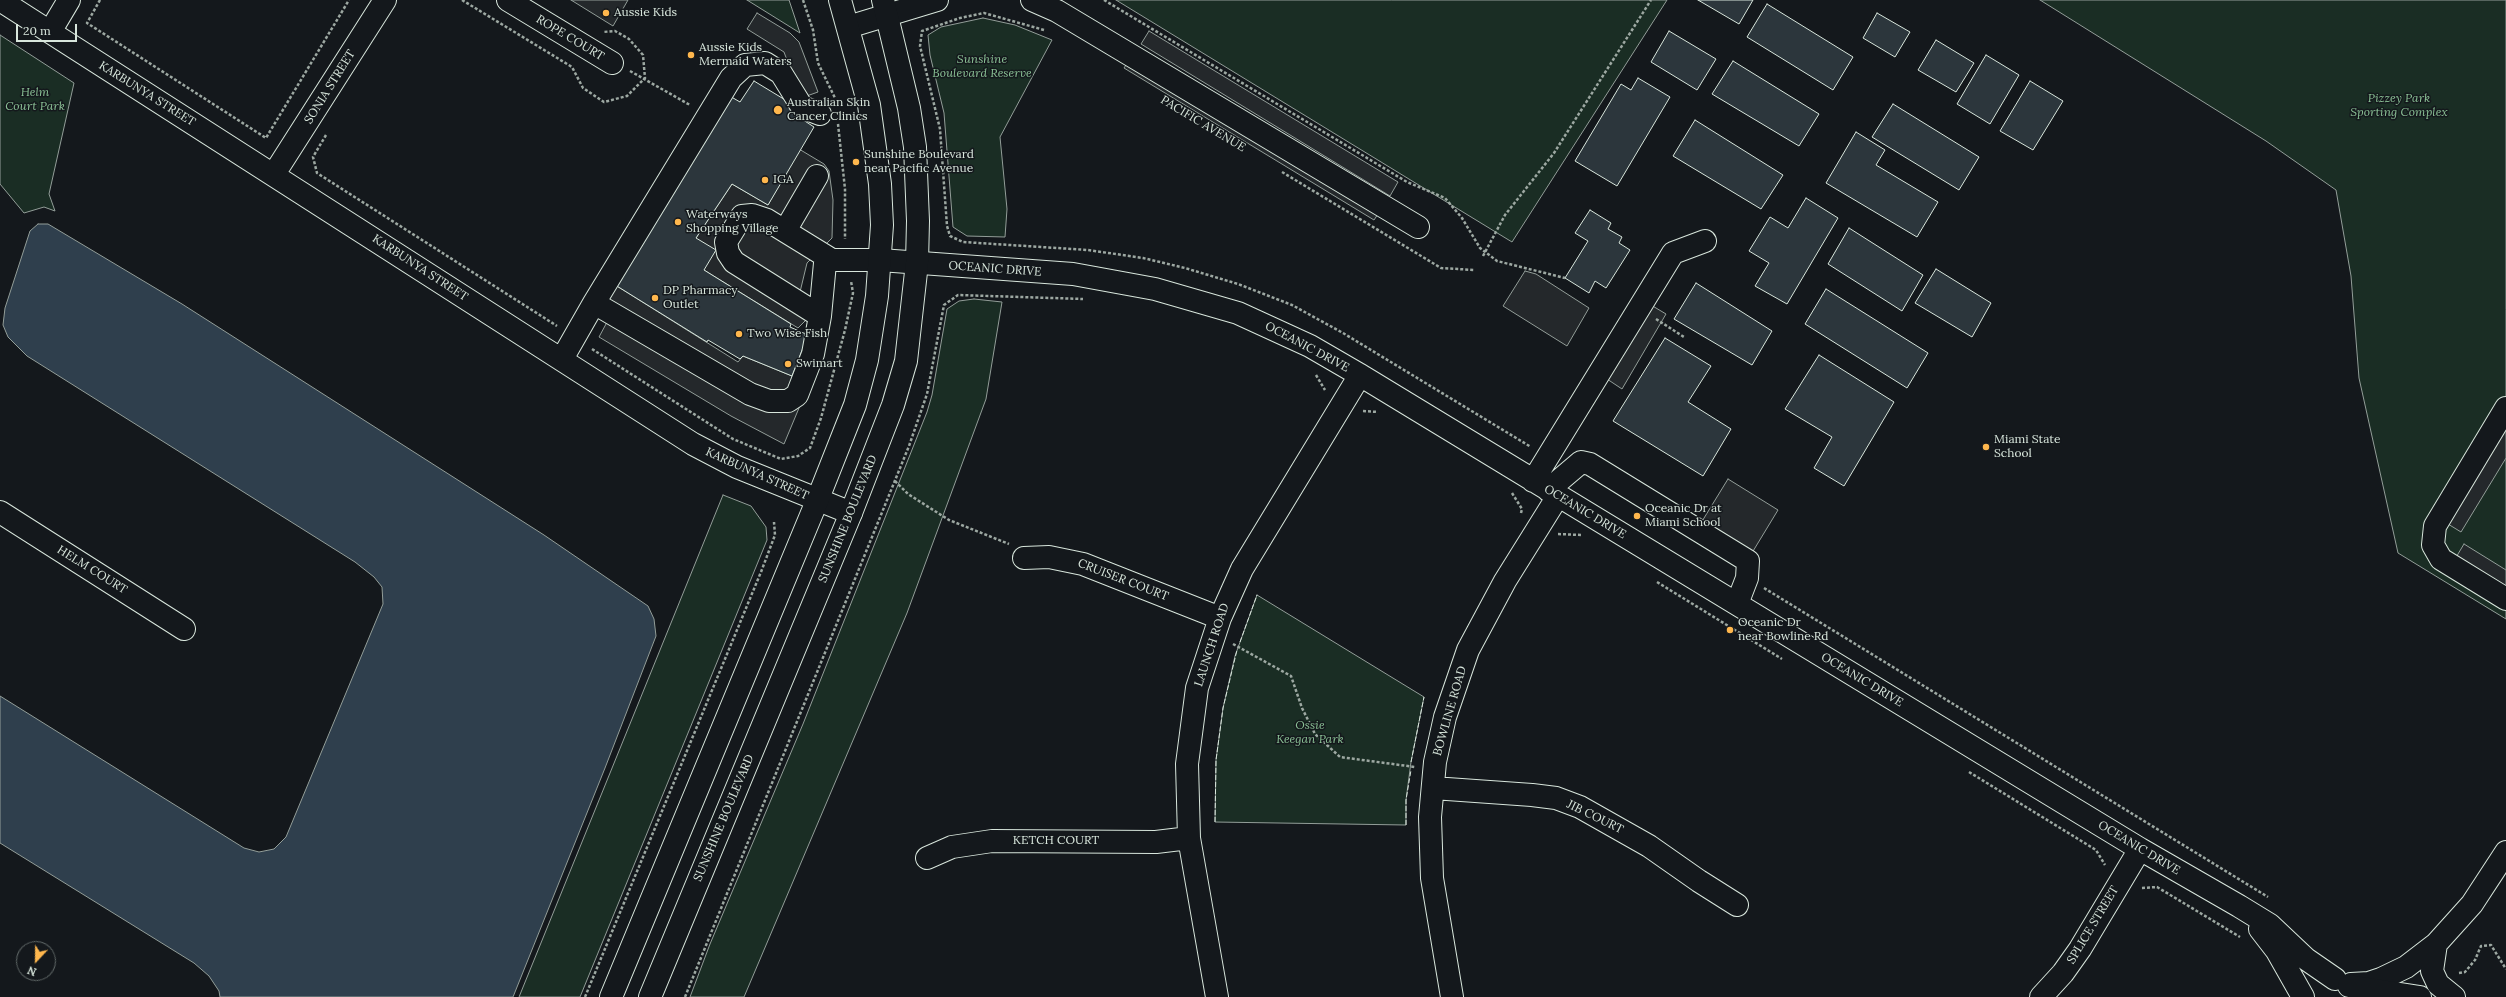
<!DOCTYPE html>
<html>
<head>
<meta charset="utf-8">
<style>
  body { margin:0 }
  #map { position:relative; width:2506px; height:997px; overflow:hidden; background:#14181c; font-family:Lora,serif }
  canvas { display:block }
  .north { position:absolute; left:16px; top:941px; width:40px; height:40px; box-sizing:border-box; background:#14181c; border:1px solid #626a69; border-radius:50%; rotate:202deg; font-size:11px; font-weight:700; line-height:16px; text-align:center; color:#d8e6dc }
  .north::after { content:''; display:block; margin:auto; width:14px; height:18px; background:#ffb74d; clip-path:polygon(50% 0,100% 100%,50% 72%,0 100%) }
  .scale { position:absolute; left:16px; top:24px; width:61px; height:18px; box-sizing:border-box; border:2px solid #d8e6dc; border-top:0; padding-left:5px; font-size:12px; line-height:14px; white-space:nowrap; color:#d8e6dc; -webkit-text-stroke:3px #14181c; paint-order:stroke }
</style>
</head>
<body>
<div id="map">
<canvas width="2506" height="997"></canvas>
<div class="north">N</div>
<div class="scale">20 m</div>
</div>
<script>
const c = document.querySelector('canvas').getContext('2d');
c.lineJoin = 'round';
function fill(path, color) {
  c.fillStyle = color;
  c.fill(path, 'evenodd');
}
function toPath(rows) {
  const path = new Path2D();
  for (const r of rows) {
    path.moveTo(r[0], r[1]);
    for (let i = 2; i < r.length; i += 2) path.lineTo(r[i], r[i + 1]);
  }
  return path;
}
function trace(path, color, width, dash) {
  c.strokeStyle = color;
  c.lineWidth = width;
  c.lineCap = dash ? 'butt' : 'round';
  c.setLineDash(dash || []);
  c.stroke(path);
}
function write(font, color, halo, rows, align = 'center') {
  c.font = font + ' Lora,serif';
  c.lineWidth = 3;
  c.setLineDash([]);
  c.textBaseline = 'middle';
  c.strokeStyle = halo;
  c.fillStyle = color;
  for (const [text, x, y, turn = 0] of rows) {
    c.save();
    c.translate(x, y);
    c.rotate((+turn || 0) * Math.PI / 180);
    c.textAlign = isNaN(turn) ? turn : align;
    if (halo) c.strokeText(text, 0, 0);
    c.fillText(text, 0, 0);
    c.restore();
  }
}
const green = toPath([
  [747,0,789,0,800,33,747,0],
  [1116,0,1667,0,1512,242,1116,0],
  [2040,0,2506,0,2506,619,2398,553,2359,378,2351,276,2336,190,2266,141,2040,0],
  [983,18,1015,25,1052,40,1000,137,1007,209,1005,237,967,236,953,227,944,113,930,55,928,35,941,27,983,18],
  [0,35,74,83,49,194,55,211,44,207,24,213,0,184,0,35],
  [974,299,1002,302,986,399,907,613,744,997,690,997,710,944,803,724,927,412,932,395,947,309,959,301,974,299],
  [723,495,751,506,766,527,767,540,580,997,519,997,723,495],
  [1257,595,1424,697,1411,762,1406,800,1406,825,1215,822,1216,760,1223,708,1235,656,1257,595]
]);
const parking = toPath([
  [571,0,628,0,613,26,571,0],
  [757,13,790,33,799,42,818,92,801,98,784,52,747,29,757,13],
  [1149,31,1398,182,1390,196,1141,44,1149,31],
  [1128,62,1378,214,1374,220,1124,68,1128,62],
  [799,149,824,164,829,171,833,200,832,238,807,263,800,292,807,319,798,328,704,270,696,238,732,184,768,205,799,149],
  [1525,271,1536,274,1589,308,1567,346,1503,306,1525,271],
  [612,283,738,362,743,356,792,376,799,408,784,444,731,416,599,337,606,324,612,283],
  [1651,305,1666,314,1622,389,1607,379,1651,305],
  [2506,429,2506,458,2461,532,2448,524,2506,429],
  [1728,479,1778,510,1744,566,1693,536,1728,479],
  [2464,544,2506,570,2506,590,2455,559,2464,544]
]);
const water = toPath([
  [38,224,48,224,182,304,544,535,648,606,654,619,656,636,605,768,513,997,220,997,219,991,209,976,194,963,0,843,0,696,244,848,259,852,274,849,286,837,383,604,382,587,374,577,355,562,27,356,8,337,3,325,5,308,30,231,38,224]
]);
const building = toPath([
  [1698,0,1753,0,1739,24,1698,0],
  [1767,4,1853,57,1833,90,1747,37,1767,4],
  [1877,13,1910,32,1895,57,1863,38,1877,13],
  [1669,31,1716,59,1697,90,1651,62,1669,31],
  [1936,40,1974,63,1956,92,1918,70,1936,40],
  [1986,55,2019,75,1990,124,1957,104,1986,55],
  [1733,61,1819,114,1799,146,1712,94,1733,61],
  [1638,78,1670,97,1617,186,1575,161,1621,84,1631,90,1638,78],
  [754,81,787,101,791,112,814,127,768,205,732,184,696,238,716,250,704,270,791,324,790,327,808,335,792,376,743,356,740,359,708,340,707,342,612,283,728,95,740,102,754,81],
  [2030,81,2063,101,2033,150,2000,131,2030,81],
  [1893,104,1979,157,1959,190,1872,137,1893,104],
  [1695,120,1783,175,1761,209,1673,156,1695,120],
  [1856,132,1885,150,1876,165,1938,202,1917,237,1826,183,1856,132],
  [1806,198,1838,218,1787,304,1755,286,1769,263,1749,251,1770,217,1788,228,1806,198],
  [1590,210,1611,223,1608,229,1622,237,1619,243,1630,250,1606,288,1595,281,1589,293,1565,278,1588,241,1575,233,1590,210],
  [1849,228,1923,275,1902,311,1828,264,1849,228],
  [1936,269,1991,303,1972,337,1915,303,1936,269],
  [1696,283,1772,331,1752,365,1674,319,1696,283],
  [1826,289,1928,353,1907,388,1805,324,1826,289],
  [1665,338,1711,366,1688,402,1731,429,1703,476,1613,421,1665,338],
  [1819,355,1894,402,1844,486,1814,468,1832,437,1785,409,1819,355]
]);
const path = toPath([
  [100,0,87,23,266,138,349,0],
  [462,0,572,67,583,88,604,102,627,96,645,78,643,55,629,39,615,31,603,32],
  [803,0,813,30,818,63,835,98],
  [1104,0,1407,182,1445,198,1462,218,1480,248,1497,261,1565,278],
  [1044,30,984,13,960,18,922,31,920,46,940,129,947,226,950,236,963,242,1088,250,1143,258,1185,268,1238,284,1292,305,1343,333,1531,447],
  [630,71,690,105],
  [838,124,845,189,845,239],
  [326,135,313,157,317,173,557,326],
  [1282,172,1441,268,1474,270],
  [1483,256,1505,215,1554,153,1651,0],
  [1656,319,1684,337],
  [592,349,733,439,781,459,798,456,810,448,821,418,845,330,853,293,851,281],
  [1316,375,1325,390],
  [1363,411,1378,412],
  [895,481,908,494,949,520,1009,544],
  [1512,493,1522,509,1521,513],
  [1558,534,1581,535],
  [1657,582,1782,659],
  [1764,588,2268,897],
  [1233,644,1291,676,1302,708,1315,734,1340,757,1415,767],
  [1969,772,2096,850,2105,865],
  [2142,888,2157,887,2240,937],
  [2459,973,2465,972,2475,960,2481,946,2491,945,2506,969],
  [585,997,761,572,775,535,774,522],
  [685,997,909,446,927,394,944,305,958,295,1083,299]
]);
const minor = toPath([
  [0,0,693,444,737,467,851,513],
  [508,0,612,63],
  [1032,0,1057,11,1418,227],
  [848,27,937,0],
  [50,32,69,0],
  [274,174,385,0],
  [785,231,817,176],
  [594,303,731,78,745,65,765,63,781,73,802,107,820,114],
  [820,316,734,262,728,253,726,242,742,216,752,215,767,220,832,260],
  [562,359,594,303,750,394,769,401,788,401,797,395,813,354,820,316,825,263,832,260,880,260,1073,274,1155,289,1238,313,1310,346,1360,375,2140,849,2239,906,2270,925,2306,959,2335,979],
  [2506,408,2435,526,2433,545,2441,559,2506,599],
  [1533,481,1673,253,1705,241],
  [1548,490,1581,462,1590,464,1748,561,1747,578,1737,604],
  [0,512,184,629],
  [1024,558,1049,557,1083,564,1220,618],
  [1433,788,1532,795,1556,798,1580,807,1649,846,1699,881,1737,905],
  [927,858,952,847,992,841,1156,842,1189,838],
  [2260,929,2277,951,2303,997],
  [2436,944,2432,971,2438,984,2454,997],
  [2351,984,2369,983,2381,979,2406,967,2436,944,2472,904,2506,852],
  [1217,997,1189,838,1187,764,1197,688,1220,618,1242,569,1360,375],
  [1452,997,1432,878,1430,817,1435,762,1445,717,1468,650,1505,581,1558,496],
  [2041,997,2063,973,2080,949,2140,849]
]);
const major = toPath([
  [2349,986,2420,997],
  [611,997,817,501,855,405,867,360,877,296,882,225,880,184,869,105,840,0],
  [650,997,851,513,893,405,906,361,917,263,918,221,915,147,909,108,883,0]
]);
const fence = toPath([
  [1240,642,1257,595],
  [1411,762,1424,697],
  [1215,822,1216,760,1223,708,1237,650],
  [1406,825,1406,800,1411,770]
]);
const markers = [
  [606,13,4,"#ffb74d"],
  [691,55,4,"#ffb74d"],
  [778,110,5,"#ffb74d"],
  [856,162,4,"#ffb74d"],
  [765,180,4,"#ffb74d"],
  [678,222,4,"#ffb74d"],
  [655,298,4,"#ffb74d"],
  [739,334,4,"#ffb74d"],
  [788,364,4,"#ffb74d"],
  [1986,447,4,"#ffb74d"],
  [1637,516,4,"#ffb74d"],
  [1730,630,4,"#ffb74d"]
];
const poiNames = [
  ["Aussie Kids",614,13],
  ["Aussie Kids",699,48],
  ["Mermaid Waters",699,62],
  ["Australian Skin",787,103],
  ["Cancer Clinics",787,117],
  ["Sunshine Boulevard",864,155],
  ["near Pacific Avenue",864,169],
  ["IGA",773,180],
  ["Waterways",686,215],
  ["Shopping Village",686,229],
  ["DP Pharmacy",663,291],
  ["Outlet",663,305],
  ["Two Wise Fish",747,334],
  ["Swimart",796,364],
  ["Miami State",1994,440],
  ["School",1994,454],
  ["Oceanic Dr at",1645,509],
  ["Miami School",1645,523],
  ["Oceanic Dr",1738,623],
  ["near Bowline Rd",1738,637]
];
const streetNames = [
  ["ROPE COURT",570,38,31],
  ["SONIA STREET",330,87,-58],
  ["KARBUNYA STREET",147,94,32],
  ["PACIFIC AVENUE",1203,124,31],
  ["KARBUNYA STREET",420,268,33],
  ["OCEANIC DRIVE",995,269,4],
  ["OCEANIC DRIVE",1307,347,28],
  ["KARBUNYA STREET",757,474,24],
  ["OCEANIC DRIVE",1585,512,31],
  ["SUNSHINE BOULEVARD",848,519,-68],
  ["HELM COURT",92,570,32],
  ["CRUISER COURT",1123,580,21],
  ["LAUNCH ROAD",1212,645,-72],
  ["OCEANIC DRIVE",1862,680,31],
  ["BOWLINE ROAD",1450,711,-74],
  ["JIB COURT",1595,817,26],
  ["SUNSHINE BOULEVARD",724,818,-67],
  ["KETCH COURT",1056,841],
  ["OCEANIC DRIVE",2139,848,31],
  ["SPLICE STREET",2093,925,-59]
];
const parkNames = [
  ["Sunshine",982,60],
  ["Boulevard Reserve",982,74],
  ["Helm",35,93],
  ["Court Park",35,107],
  ["Pizzey Park",2399,99],
  ["Sporting Complex",2399,113],
  ["Ossie",1310,726],
  ["Keegan Park",1310,740]
];
fill(green, '#1a2d24');
trace(green, '#939e99', 1);
fill(parking, '#24282b');
trace(parking, '#939e99', 1);
fill(water, '#2f3f4d');
trace(water, '#939e99', 1);
fill(building, '#2c363c');
trace(building, '#d8e6dc', 1);
trace(minor, '#d8e6dc', 24);
trace(major, '#d8e6dc', 24);
trace(path, '#9da8a2', 2.5, [3, 2]);
trace(minor, '#14181c', 22);
trace(major, '#14181c', 22);
trace(fence, '#d8e6dc', 1, [5, 2]);
for (const [x, y, r, color] of markers) {
  const dot = new Path2D();
  dot.arc(x, y, r, 0, 2 * Math.PI);
  c.fillStyle = color;
  c.fill(dot);
  trace(dot, '#14181c', 1.5);
}
write('12px', '#d8e6dc', '#14181c', poiNames, 'left');
write('12px', '#d8e6dc', '#14181c', streetNames);
write('italic 12px', '#8ac095', '#14181c', parkNames);
</script>
</body>
</html>
